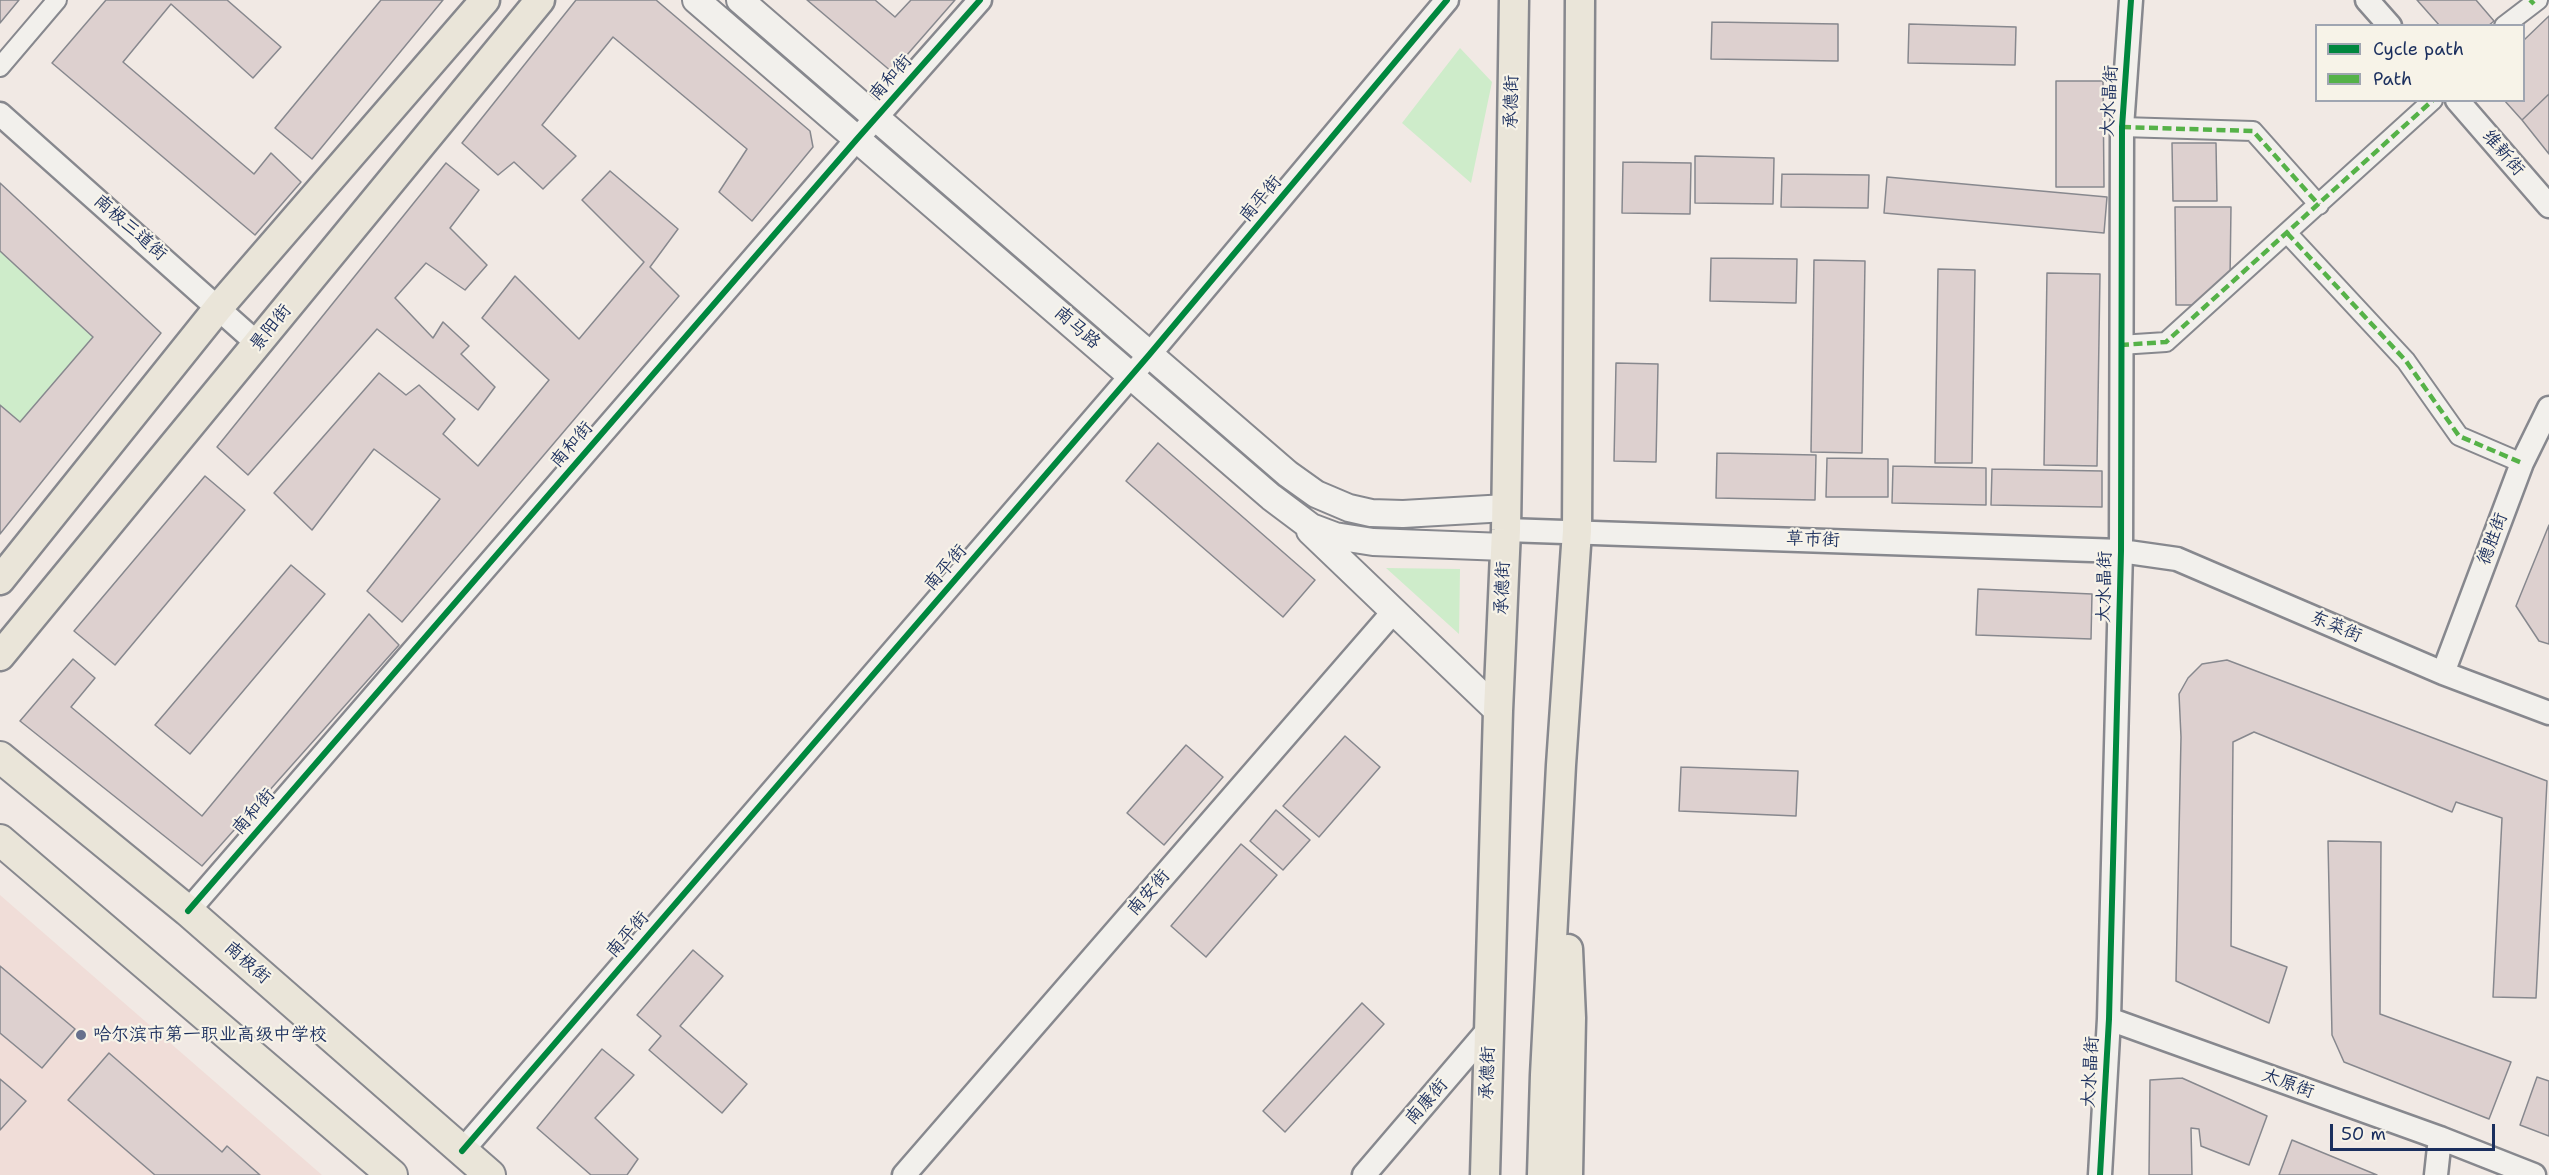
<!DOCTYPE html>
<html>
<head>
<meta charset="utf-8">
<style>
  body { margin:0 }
  #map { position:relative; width:2549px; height:1175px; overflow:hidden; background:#f1e9e4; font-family:"Shantell Sans",sans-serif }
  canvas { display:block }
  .legend { position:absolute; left:2315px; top:24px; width:210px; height:78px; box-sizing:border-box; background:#f7f3e8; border:2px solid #9fa5b1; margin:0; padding:8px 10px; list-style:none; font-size:18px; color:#1b2f5e }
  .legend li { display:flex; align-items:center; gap:12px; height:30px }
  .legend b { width:30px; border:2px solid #9fa5b1 }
  .scale { position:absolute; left:2330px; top:1124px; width:165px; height:27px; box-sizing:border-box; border:3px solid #1b2f5e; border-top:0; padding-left:8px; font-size:18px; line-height:21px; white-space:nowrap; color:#1b2f5e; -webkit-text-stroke:4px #f7f3e8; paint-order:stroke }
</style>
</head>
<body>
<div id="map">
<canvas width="2549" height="1175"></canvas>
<ul class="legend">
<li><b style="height:8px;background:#00873e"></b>Cycle path</li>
<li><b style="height:8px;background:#55b248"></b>Path</li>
</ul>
<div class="scale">50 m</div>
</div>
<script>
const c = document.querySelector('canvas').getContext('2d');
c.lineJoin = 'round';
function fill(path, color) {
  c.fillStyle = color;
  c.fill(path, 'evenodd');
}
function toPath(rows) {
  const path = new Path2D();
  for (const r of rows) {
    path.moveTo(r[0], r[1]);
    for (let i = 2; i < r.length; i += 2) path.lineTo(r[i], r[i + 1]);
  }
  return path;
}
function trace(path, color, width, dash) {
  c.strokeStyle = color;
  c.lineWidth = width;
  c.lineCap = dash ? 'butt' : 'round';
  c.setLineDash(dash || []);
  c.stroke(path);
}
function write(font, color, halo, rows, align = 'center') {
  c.font = font + ' "Shantell Sans","LXGW WenKai TC",sans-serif';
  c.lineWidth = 4.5;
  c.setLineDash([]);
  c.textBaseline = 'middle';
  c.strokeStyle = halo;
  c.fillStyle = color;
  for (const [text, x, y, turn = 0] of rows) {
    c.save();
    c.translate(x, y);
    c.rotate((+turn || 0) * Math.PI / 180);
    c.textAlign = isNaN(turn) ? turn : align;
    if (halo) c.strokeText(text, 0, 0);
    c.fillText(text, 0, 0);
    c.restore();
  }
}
const built = toPath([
  [0,895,322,1175,0,1175]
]);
const green = toPath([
  [1460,48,1492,82,1471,183,1402,123],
  [0,251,93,337,20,422,0,405],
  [1386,568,1460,569,1459,634]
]);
const building = toPath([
  [0,0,19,0,0,23,0,0],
  [106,0,227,0,281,47,253,78,171,4,123,62,254,174,271,153,301,182,255,235,52,63,106,0],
  [381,0,443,0,312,159,275,128,381,0],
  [576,0,656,0,810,131,813,147,752,221,719,192,747,149,613,37,542,125,576,156,543,189,514,162,498,175,462,143,576,0],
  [807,0,875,0,895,17,911,0,955,0,892,72,807,0],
  [2417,0,2476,0,2494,21,2488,26,2440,26,2417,0],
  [2549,16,2549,94,2522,120,2504,100,2524,100,2524,40,2549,16],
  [1712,22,1838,24,1838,61,1711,59,1712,22],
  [1909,24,2016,27,2015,65,1908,63,1909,24],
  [2056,81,2103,81,2104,187,2056,187,2056,81],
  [2549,94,2549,154,2522,120,2549,94],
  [2172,143,2216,143,2217,201,2173,201,2172,143],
  [1695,156,1774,158,1773,204,1695,203,1695,156],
  [1623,162,1691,163,1690,214,1622,213,1623,162],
  [446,163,479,190,450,228,487,265,465,290,426,263,395,298,433,338,443,322,469,346,461,354,495,387,478,410,377,329,248,475,217,447,446,163],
  [610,171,678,229,650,267,679,296,402,622,367,591,440,499,374,449,312,530,274,493,379,373,406,395,419,385,455,419,443,434,478,466,549,380,482,318,515,276,579,339,644,262,582,200,610,171],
  [1782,174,1869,175,1868,208,1781,207,1782,174],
  [1887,177,2107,197,2104,233,1884,213,1887,177],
  [0,183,161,333,0,534,0,405,20,422,93,337,0,251,0,183],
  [2175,207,2231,207,2230,279,2201,305,2176,305,2175,207],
  [1711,258,1797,259,1796,303,1710,301,1711,258],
  [1814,260,1865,261,1862,453,1811,452,1814,260],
  [1938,269,1975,270,1972,463,1935,463,1938,269],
  [2047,273,2100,274,2097,466,2044,465,2047,273],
  [1616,363,1658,364,1656,462,1614,461,1616,363],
  [1158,443,1315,580,1283,617,1126,481,1158,443],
  [1717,453,1816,455,1815,500,1716,498,1717,453],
  [1827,458,1888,459,1888,497,1826,497,1827,458],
  [1893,466,1986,468,1986,505,1892,503,1893,466],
  [1992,469,2102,471,2102,507,1991,505,1992,469],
  [205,476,245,510,115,665,74,631,205,476],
  [2549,525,2549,644,2539,641,2516,606,2549,525],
  [291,565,325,594,190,754,155,725,291,565],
  [1978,589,2092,594,2091,639,1976,635,1978,589],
  [369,614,399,645,202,866,20,721,73,659,95,678,71,707,202,816,369,614],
  [2227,660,2547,781,2536,998,2493,997,2502,818,2456,802,2452,812,2254,732,2233,742,2231,946,2287,967,2269,1023,2176,981,2181,737,2179,694,2188,678,2202,664,2227,660],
  [1345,736,1380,767,1319,837,1283,806,1345,736],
  [1186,745,1223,777,1164,845,1127,813,1186,745],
  [1681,767,1798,771,1796,816,1679,811,1681,767],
  [1276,810,1310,840,1283,870,1250,841,1276,810],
  [2328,841,2381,842,2380,1014,2511,1062,2489,1119,2344,1062,2332,1035,2328,841],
  [1241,844,1277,875,1206,957,1171,926,1241,844],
  [693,950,723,976,680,1026,747,1084,722,1113,649,1050,661,1036,637,1015,693,950],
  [0,966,75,1029,42,1068,0,1033,0,966],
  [1362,1003,1384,1024,1285,1132,1263,1111,1362,1003],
  [602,1049,634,1075,595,1118,638,1159,627,1175,591,1175,537,1128,602,1049],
  [109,1053,222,1152,227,1146,260,1175,155,1175,68,1100,109,1053],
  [2537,1077,2549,1081,2549,1136,2520,1125,2537,1077],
  [2182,1078,2267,1116,2249,1165,2201,1146,2199,1129,2191,1128,2192,1175,2149,1175,2150,1080,2182,1078],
  [0,1079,26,1101,0,1130,0,1079],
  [2292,1140,2377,1175,2279,1175,2292,1140]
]);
const minor = toPath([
  [2504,26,2538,0],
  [0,67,57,0],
  [2122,127,2253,131,2319,205],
  [2287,233,2406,361,2459,436,2522,463],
  [2120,345,2166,342,2433,100]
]);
const tertiary = toPath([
  [2367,0,2390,26],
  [2457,100,2549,206],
  [0,114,258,344],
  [1506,530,2121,551,2177,559,2443,673,2549,713],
  [2443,673,2522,463,2549,408],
  [188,911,857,139,980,0],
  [2109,1019,2440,1138,2534,1175],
  [462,1151,1149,355,1447,0],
  [904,1175,1394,611],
  [1364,1175,1489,1029],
  [2100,1175,2109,1019,2121,551,2122,127,2131,0],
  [2436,1175,2440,1138]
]);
const secondary = toPath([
  [696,0,1271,497,1311,527,1335,536,1373,542,1504,547],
  [740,0,1178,379,1288,474,1316,494,1349,508,1371,513,1403,514,1506,508],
  [1310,531,1498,711]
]);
const primary = toPath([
  [0,580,219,307,485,0],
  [0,656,540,0],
  [1485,1175,1498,711,1506,530,1514,0],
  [1542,1175,1545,1075,1561,765,1577,531,1580,0],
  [1568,1175,1571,1018,1568,949]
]);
const trunk = toPath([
  [0,757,188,911,490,1175],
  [0,840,392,1175]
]);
const quiet = toPath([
  [2530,0,2534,4],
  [2122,127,2253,131,2319,205],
  [2287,233,2406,361,2459,436,2522,463],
  [2120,345,2166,342,2433,100]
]);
const cycleway = toPath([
  [188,911,857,139,980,0],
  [462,1151,1149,355,1447,0],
  [2100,1175,2109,1019,2121,551,2122,127,2131,0]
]);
const markers = [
  [81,1035,6,"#66708d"]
];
const streetNames = [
  ["南和街",891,78,-49],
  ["大水晶街",2110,101,-87],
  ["承德街",1512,102,-89],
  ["维新街",2503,153,49],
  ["南平街",1261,199,-50],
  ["南极三道街",130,228,41],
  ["景阳街",271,328,-51],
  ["南马路",1077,328,41],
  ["南和街",572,445,-49],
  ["德胜街",2493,539,-69],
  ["草市街",1813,540,2],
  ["南平街",946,568,-49],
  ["大水晶街",2105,587,-89],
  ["承德街",1503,588,-88],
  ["东菜街",2336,627,23],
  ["南和街",254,812,-49],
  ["南安街",1149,893,-49],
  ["南平街",628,935,-49],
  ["南极街",247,963,41],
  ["大水晶街",2091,1072,-87],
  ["承德街",1488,1073,-88],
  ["太原街",2288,1084,20],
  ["南康街",1427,1102,-49]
];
const poiNames = [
  ["哈尔滨市第一职业高级中学校",93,1035]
];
fill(built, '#f0ddd8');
fill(green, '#ceecca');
fill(building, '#ddd0cf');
trace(building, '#87888e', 1.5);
trace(minor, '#87888e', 22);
trace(tertiary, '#87888e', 27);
trace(secondary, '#87888e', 30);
trace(primary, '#87888e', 33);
trace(trunk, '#87888e', 34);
trace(minor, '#f2f0ec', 18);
trace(tertiary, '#f2f0ec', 22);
trace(secondary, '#f2f0ec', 26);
trace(primary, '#eae5d9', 28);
trace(trunk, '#eae5d9', 30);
trace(quiet, '#55b248', 4.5, [9, 4.5]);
trace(cycleway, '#00873e', 6);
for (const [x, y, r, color] of markers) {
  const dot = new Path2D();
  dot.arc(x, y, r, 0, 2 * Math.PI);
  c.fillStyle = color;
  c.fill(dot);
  trace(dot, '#f7f3e8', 2);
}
write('18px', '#1b2f5e', '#f7f3e8', streetNames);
write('18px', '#1b2f5e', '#f7f3e8', poiNames, 'left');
</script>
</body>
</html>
